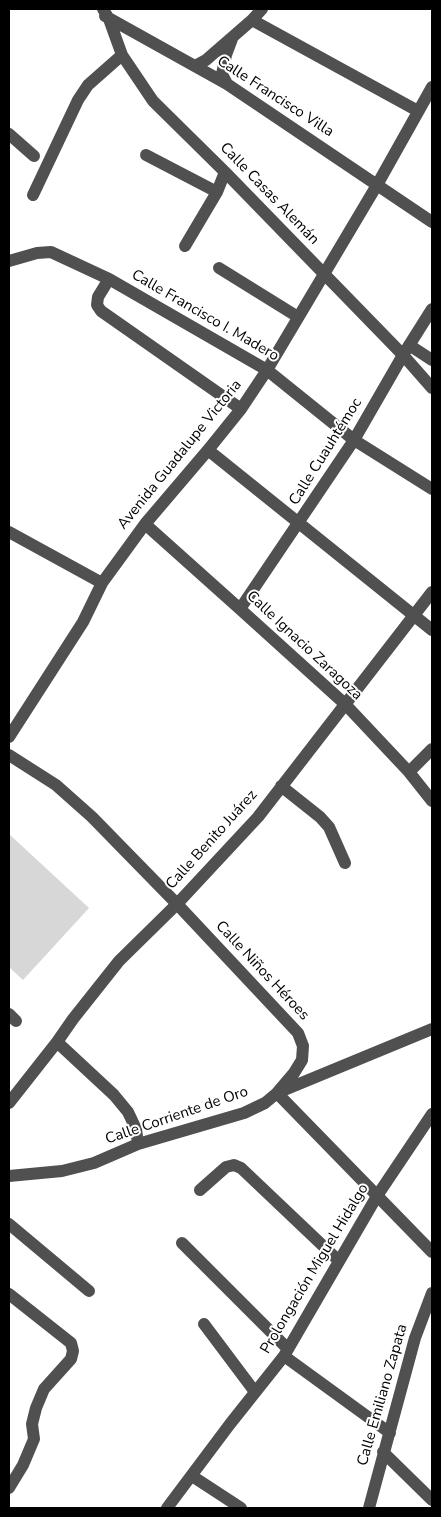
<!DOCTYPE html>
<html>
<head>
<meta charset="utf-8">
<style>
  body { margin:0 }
  #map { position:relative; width:441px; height:1517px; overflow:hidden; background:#fff; font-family:"Nunito Sans",sans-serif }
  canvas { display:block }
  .frame { position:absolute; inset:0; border:10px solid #000; pointer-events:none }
</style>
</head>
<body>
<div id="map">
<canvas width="441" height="1517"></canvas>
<div class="frame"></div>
</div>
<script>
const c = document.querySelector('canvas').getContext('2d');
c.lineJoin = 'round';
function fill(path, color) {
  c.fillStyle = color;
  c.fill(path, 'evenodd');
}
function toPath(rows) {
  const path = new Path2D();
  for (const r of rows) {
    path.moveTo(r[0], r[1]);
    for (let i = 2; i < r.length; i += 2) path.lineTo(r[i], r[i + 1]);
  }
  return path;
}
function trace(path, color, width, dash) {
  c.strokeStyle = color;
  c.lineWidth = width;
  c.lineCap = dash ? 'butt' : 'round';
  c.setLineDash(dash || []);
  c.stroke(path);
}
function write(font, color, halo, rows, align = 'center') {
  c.font = font + ' "Nunito Sans",sans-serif';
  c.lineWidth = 4;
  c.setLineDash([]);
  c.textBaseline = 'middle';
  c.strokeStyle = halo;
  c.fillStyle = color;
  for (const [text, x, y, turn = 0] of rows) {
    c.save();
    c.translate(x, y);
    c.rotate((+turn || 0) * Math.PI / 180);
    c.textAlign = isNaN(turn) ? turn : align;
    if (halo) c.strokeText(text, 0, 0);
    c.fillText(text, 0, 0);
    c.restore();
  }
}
const green = toPath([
  [9,834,89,908,23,980,9,967]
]);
const minor = toPath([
  [103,9,109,19,122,55,153,101,225,172,403,355,432,388],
  [105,16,227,84,432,222],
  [252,20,418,111],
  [195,66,206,60,252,20,262,9],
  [227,84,222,74,226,55,232,39],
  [9,134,34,156],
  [146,155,217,192],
  [33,195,78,100,88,85,122,55],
  [185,246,217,192,225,172],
  [9,261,37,253,51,252,109,279,267,370,354,440,432,489],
  [219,268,298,317],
  [109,279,98,297,97,305,101,311,241,409],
  [409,345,432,360],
  [208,450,432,630],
  [145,524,240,609,345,704,409,772,432,801],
  [9,532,102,583],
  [240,609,354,440,403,355,432,309],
  [9,737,83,622,102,583,145,524,208,450,241,409,267,370,377,185,432,87],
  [9,755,56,785,92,817,177,904,298,1033,303,1046,302,1060,294,1073,277,1093,432,1252],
  [409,772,432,749],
  [281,786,320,817,329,827,345,863],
  [9,1014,16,1021],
  [57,1042,114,1095,128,1112,136,1129,138,1144],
  [9,1103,57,1042,73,1019,119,961,177,904,258,817,432,592],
  [9,1176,62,1171,94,1163,138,1144,244,1113,265,1103,277,1093,432,1029],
  [200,1190,226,1167,234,1165,241,1168,339,1261],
  [9,1224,89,1291],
  [182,1243,288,1349],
  [9,1294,71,1343,73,1351,71,1359,44,1389,36,1408,32,1424,34,1439,23,1465,9,1488],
  [204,1324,255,1392],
  [284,1356,390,1433],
  [383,1452,432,1500],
  [192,1476,241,1508],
  [167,1508,230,1424,284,1356,377,1196,432,1114],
  [369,1508,415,1338,432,1293]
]);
const streetNames = [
  ["Calle Francisco Villa",275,97,33],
  ["Calle Casas Alemán",269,194,46],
  ["Calle Francisco I. Madero",205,316,30],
  ["Calle Cuauhtémoc",326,452,-58],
  ["Avenida Guadalupe Victoria",180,455,-51],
  ["Calle Ignacio Zaragoza",304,646,43],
  ["Calle Benito Juárez",212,840,-48],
  ["Calle Niños Héroes",262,971,47],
  ["Calle Corriente de Oro",177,1116,-19],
  ["Prolongación Miguel Hidalgo",315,1269,-59],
  ["Calle Emiliano Zapata",383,1395,-74]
];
fill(green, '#d7d7d7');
trace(minor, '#505050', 12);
write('15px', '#000', '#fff', streetNames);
</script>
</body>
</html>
